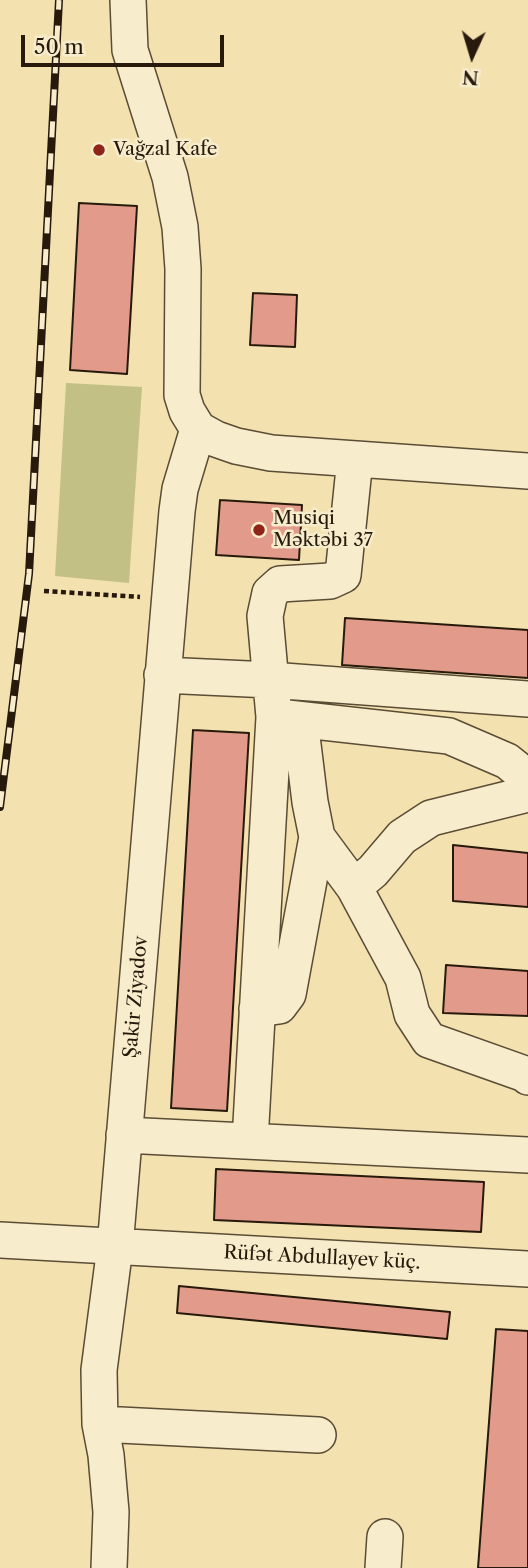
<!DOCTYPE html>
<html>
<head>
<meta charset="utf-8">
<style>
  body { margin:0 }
  #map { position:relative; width:528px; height:1568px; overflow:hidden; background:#f3e1af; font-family:"Libre Caslon Text",serif }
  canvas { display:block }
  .north { position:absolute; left:437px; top:21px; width:70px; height:70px; -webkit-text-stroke:5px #f7eccb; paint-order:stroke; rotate:184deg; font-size:19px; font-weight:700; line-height:28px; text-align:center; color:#271a0c }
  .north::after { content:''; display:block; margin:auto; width:24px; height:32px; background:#271a0c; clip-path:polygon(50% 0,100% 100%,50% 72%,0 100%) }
  .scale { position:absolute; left:21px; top:35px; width:203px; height:32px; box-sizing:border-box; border:4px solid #271a0c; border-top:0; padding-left:9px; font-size:21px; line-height:24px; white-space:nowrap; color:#271a0c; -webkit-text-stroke:5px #f7eccb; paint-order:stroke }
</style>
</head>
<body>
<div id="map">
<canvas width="528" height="1568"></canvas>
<div class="north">N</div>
<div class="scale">50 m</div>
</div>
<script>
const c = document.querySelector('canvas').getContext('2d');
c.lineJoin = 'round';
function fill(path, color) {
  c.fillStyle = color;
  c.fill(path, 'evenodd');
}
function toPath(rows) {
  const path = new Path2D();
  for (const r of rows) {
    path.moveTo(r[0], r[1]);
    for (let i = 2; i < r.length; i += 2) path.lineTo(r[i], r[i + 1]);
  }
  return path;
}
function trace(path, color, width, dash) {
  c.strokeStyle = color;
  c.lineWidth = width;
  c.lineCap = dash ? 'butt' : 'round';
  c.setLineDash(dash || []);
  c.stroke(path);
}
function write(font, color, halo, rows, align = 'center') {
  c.font = font + ' "Libre Caslon Text",serif';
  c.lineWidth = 5;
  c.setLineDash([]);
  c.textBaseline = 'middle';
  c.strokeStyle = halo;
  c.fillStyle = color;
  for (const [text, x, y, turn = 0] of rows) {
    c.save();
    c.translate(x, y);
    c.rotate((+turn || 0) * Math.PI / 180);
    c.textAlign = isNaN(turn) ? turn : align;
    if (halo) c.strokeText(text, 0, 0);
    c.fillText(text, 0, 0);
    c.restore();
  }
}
const green = toPath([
  [66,383,142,387,129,583,55,576]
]);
const building = toPath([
  [79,203,137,206,127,374,70,370,79,203],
  [253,293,297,295,295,347,250,345,253,293],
  [220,500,302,505,299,560,216,555,220,500],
  [345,618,528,630,528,678,342,665,345,618],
  [193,730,249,733,227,1111,171,1108,193,730],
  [453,845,528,853,528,907,453,901,453,845],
  [446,965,528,971,528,1016,443,1013,446,965],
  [216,1169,484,1182,481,1232,214,1220,216,1169],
  [179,1286,450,1312,447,1339,177,1313,179,1286],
  [496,1329,528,1331,528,1568,478,1568,496,1329]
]);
const path = toPath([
  [44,591,140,597]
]);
const minor = toPath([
  [128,0,130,50,170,177,180,227,183,269,182,395,187,411,198,429,216,439,236,446,271,453,528,471],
  [162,675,270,680,528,699],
  [278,717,449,736,507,761,528,778],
  [300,720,310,802,317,837,354,887,403,978,412,1014,429,1040,525,1074,528,1077],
  [354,887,373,871,402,837,431,818,528,794],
  [257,1009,279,1006,288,994,317,837],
  [124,1135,528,1155],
  [250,1141,274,717,265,616,270,593,280,584,330,581,343,575,355,459],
  [0,1240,528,1269],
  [100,1424,318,1435],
  [109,1568,111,1512,106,1455,100,1424,99,1370,115,1247,177,511,180,489,198,429],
  [383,1568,385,1537]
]);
const rail = toPath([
  [0,807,29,574,59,0]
]);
const markers = [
  [99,150,7,"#8f2418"],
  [259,530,7,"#8f2418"]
];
const poiNames = [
  ["Vağzal Kafe",113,150],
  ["Musiqi",273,519],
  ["Məktəbi 37",273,541]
];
const streetNames = [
  ["Şakir Ziyadov",136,997,-85],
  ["Rüfət Abdullayev küç.",322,1258,3]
];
fill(green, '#c3c085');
fill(building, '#e29b8a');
trace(building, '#271a0c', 2);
trace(minor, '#5a4c35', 38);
trace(path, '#271a0c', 4.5, [5, 3.5]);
trace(minor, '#f7eccb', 35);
trace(rail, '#271a0c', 8);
trace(rail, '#f7eccb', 5, [16]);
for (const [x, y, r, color] of markers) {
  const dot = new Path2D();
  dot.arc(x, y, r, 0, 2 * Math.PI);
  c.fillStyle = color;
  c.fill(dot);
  trace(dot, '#f7eccb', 2.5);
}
write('19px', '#271a0c', '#f7eccb', poiNames, 'left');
write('19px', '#271a0c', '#f7eccb', streetNames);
</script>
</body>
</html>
